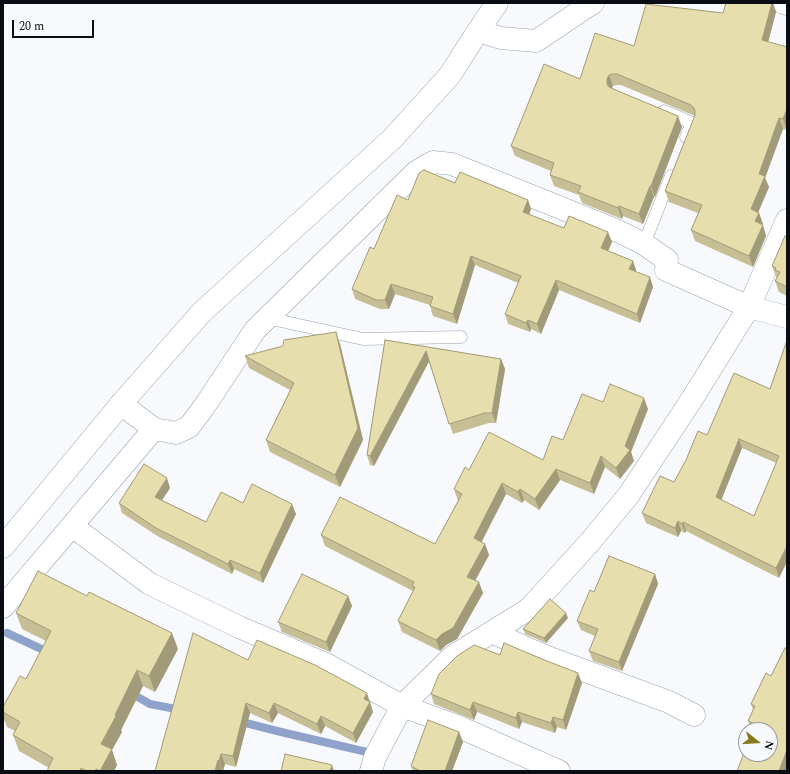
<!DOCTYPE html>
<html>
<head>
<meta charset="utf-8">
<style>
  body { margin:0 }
  #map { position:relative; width:790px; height:774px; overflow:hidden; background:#f7f9fd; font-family:Spectral,serif }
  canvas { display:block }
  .frame { position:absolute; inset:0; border:4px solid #0a0d13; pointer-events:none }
  .north { position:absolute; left:738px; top:722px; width:40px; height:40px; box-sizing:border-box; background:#f7f9fd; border:1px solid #989b9f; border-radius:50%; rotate:107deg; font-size:11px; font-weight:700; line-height:16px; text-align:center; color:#0a0d13 }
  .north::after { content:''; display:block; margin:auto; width:14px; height:18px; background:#87791d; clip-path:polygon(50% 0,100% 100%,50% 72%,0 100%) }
  .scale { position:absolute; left:12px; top:20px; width:82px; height:18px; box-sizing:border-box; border:2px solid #0a0d13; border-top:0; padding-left:5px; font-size:12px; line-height:14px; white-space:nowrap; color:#0a0d13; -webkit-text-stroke:3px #f7f9fd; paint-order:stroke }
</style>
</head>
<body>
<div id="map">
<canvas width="790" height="774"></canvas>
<div class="frame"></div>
<div class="north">N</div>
<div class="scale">20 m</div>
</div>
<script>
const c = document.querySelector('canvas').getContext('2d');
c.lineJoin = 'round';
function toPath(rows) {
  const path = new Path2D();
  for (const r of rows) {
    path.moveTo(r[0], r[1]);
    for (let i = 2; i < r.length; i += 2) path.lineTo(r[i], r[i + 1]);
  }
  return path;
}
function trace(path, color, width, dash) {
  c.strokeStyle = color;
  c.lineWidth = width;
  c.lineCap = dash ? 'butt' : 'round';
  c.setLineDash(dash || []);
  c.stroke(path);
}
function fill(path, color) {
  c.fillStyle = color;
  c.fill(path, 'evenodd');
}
const stream = toPath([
  [7,633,50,653],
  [129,692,150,704,181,710],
  [238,721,281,732,367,752]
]);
const service = toPath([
  [664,111,692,123,686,137],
  [644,244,671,176],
  [267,318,363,339,461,337]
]);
const minor = toPath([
  [784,3,787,4],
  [478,31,501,38,536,41,585,8,593,3],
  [121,404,154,429,176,433,189,427,204,407,255,330,416,172,433,162,452,164,618,231,644,244,667,260,666,270,749,307,787,317],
  [72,526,150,584,239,627,328,665,402,706,457,726,559,771],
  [3,607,154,429],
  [492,632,528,649,550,658,669,702,694,715],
  [371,771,375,757,402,706,453,656,529,609,589,543,628,496,694,396,749,307,787,220]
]);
const tertiary = toPath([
  [3,547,121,404,202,312,392,139,450,75,478,31,497,3]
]);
const wall = toPath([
  [773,3,776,12,768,42,787,47,787,130,783,129,765,178,769,187,758,212,763,224,762,225,766,236,753,267,695,241,691,230,698,213,669,202,665,191,695,116,621,85,617,85,613,86,612,88,682,127,655,197,654,197,643,224,623,216,622,219,582,203,579,195,554,186,550,175,551,171,515,156,511,146,580,79,634,46,723,13],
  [455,183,528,200,531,209,529,215,564,228,612,242,608,251,633,261,636,270,636,272,653,287,640,323,559,290,541,334,531,329,530,332,508,324,505,314,518,283,475,265,457,324,433,316,430,306,430,305,395,294,389,309,380,309,355,299,352,289,374,249,408,200],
  [787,237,787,296,779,292,775,281,777,277,776,277,772,266],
  [385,340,501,359,505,369,496,423,489,423,453,434,429,362,374,466,370,465,367,455],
  [787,340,779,578,686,531,685,533,681,531,678,537,646,523,642,513,674,482,707,435,770,389],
  [742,448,776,463,754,516,721,500],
  [340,344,363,440,340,487,270,452,266,440,290,390,249,368,245,356],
  [603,402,648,409,631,452,634,461,620,479,605,467,594,494,560,480,539,510,524,500,522,503,506,494,481,542,485,544,489,555,475,581,483,593,457,639,446,645,440,651,402,632,398,621,413,591,325,546,321,535,435,544,458,501,454,489,469,470,543,460],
  [170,488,162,500,206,522,243,503,296,514,263,583,234,569,232,574,159,537,122,513,119,503],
  [655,574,658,584,622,671,593,661,589,651,595,636,581,630,577,621,594,592],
  [348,596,352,606,330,652,282,632,278,622],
  [16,613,178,649,155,692,143,686,121,730,122,732,112,750,117,765,114,771,47,771,49,768,19,751,13,735,15,731,7,727,3,717,3,707,26,679,46,641,22,629],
  [568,618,546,643,525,634,523,629],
  [785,648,770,730,752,730,748,721,753,710,751,704,771,676],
  [500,655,582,683,566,730,557,727,555,733,522,722,519,729,477,712,474,720,434,704,431,694],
  [248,660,371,703,370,704,373,712,356,743,325,726,321,734,278,713,272,723,250,713,236,767,225,764,223,771,155,771],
  [459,732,463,742,452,771,413,771,411,766]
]);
const shadedWall = toPath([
  [772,3,773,3,776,12,766,50,762,40],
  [609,75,613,86,611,89,611,93,607,82,607,79],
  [787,109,787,130,783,119],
  [678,116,682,127,655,197,651,186],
  [779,118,783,129,765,178,769,187,755,220,751,209,759,174],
  [650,186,654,197,643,224,639,214],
  [528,200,531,209,526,222,523,212],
  [619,206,623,216,622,219,618,208],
  [759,213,763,224,759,232,755,221],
  [763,225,766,236,753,267,749,256],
  [608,232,612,242,605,258,601,248],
  [471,256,475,265,457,324,453,314],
  [633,261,636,270,633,279,629,269],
  [650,277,653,287,640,323,637,314],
  [556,280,559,290,541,334,537,324],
  [391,284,395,294,389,309,385,300],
  [528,320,531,329,530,332,526,323],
  [336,332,340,344,363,440,340,487,335,475],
  [426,351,429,361,374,466,370,456],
  [501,359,505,369,496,423,492,413],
  [644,398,648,409,631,452,634,461,620,479,616,468],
  [739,439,742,448,719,506,716,497],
  [601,456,605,467,594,494,590,483],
  [556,469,560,480,539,510,535,499],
  [167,478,170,488,158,506,155,497],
  [502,483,506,494,478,549,474,538],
  [520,489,524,500,522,503,518,492],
  [292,504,296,514,263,583,260,573],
  [678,521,681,531,678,537,675,528],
  [683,522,686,531,685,533,682,524],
  [485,544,489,555,471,588,467,577],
  [787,546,787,562,779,578,776,568],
  [230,560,234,569,232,574,228,564],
  [655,574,658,584,622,671,619,662],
  [479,582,483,593,457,639,446,645,440,651,436,640],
  [348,596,352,606,330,652,326,642],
  [566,613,568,618,546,643,544,638],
  [172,633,178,649,155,692,149,676],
  [137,670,143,686,121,730,122,732,112,750,117,765,114,771,100,771,101,744],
  [578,673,582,683,566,730,563,720],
  [367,693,373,712,356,743,353,733,364,699],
  [473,702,477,712,474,720,470,710],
  [246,703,250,713,236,767,233,756],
  [274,703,278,713,272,723,269,713],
  [518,712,522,722,519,729,516,718],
  [321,716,325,726,321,734,317,724],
  [553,717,557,727,555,733,551,723],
  [459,732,463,742,452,771,445,771],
  [787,750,787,771,779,771],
  [221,754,225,764,223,771,219,761],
  [218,760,222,770,221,771,215,771],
  [332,765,334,771,330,771]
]);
const building = toPath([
  [726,3,772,3,762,40,787,47,787,109,783,119,779,118,759,174,765,176,751,209,759,213,755,221,763,225,749,256,691,230,702,205,665,191,695,115,695,111,694,108,691,105,617,74,613,74,609,75,607,79,607,82,608,86,611,88,678,116,651,186,650,186,639,214,619,206,618,208,578,192,581,186,550,175,554,163,511,146,544,64,580,79,595,33,634,46,646,4,723,13,726,3],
  [424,170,455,183,460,172,528,200,523,212,564,228,569,216,608,232,601,248,633,261,629,269,650,277,637,314,556,280,537,324,528,320,526,323,505,314,521,276,471,256,453,314,430,306,433,297,391,284,385,300,376,300,352,289,370,247,374,249,397,195,408,200,419,173,424,170],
  [785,236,787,237,787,287,775,281,780,272,775,270,776,268,772,266,785,236],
  [336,332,358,428,335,475,266,440,294,383,245,356,283,346,284,340,336,332],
  [385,340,501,359,492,413,485,413,449,424,426,351,370,456,367,455,385,340],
  [787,340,787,534,786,536,787,536,787,546,776,568,683,522,682,524,678,521,675,528,642,513,660,476,674,482,686,460,698,431,707,435,734,373,770,389,787,340],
  [739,439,779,456,754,516,716,497,739,439],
  [610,384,644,398,625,446,630,450,616,468,601,456,590,483,556,469,535,499,520,489,518,492,502,483,474,538,485,544,467,577,479,582,453,628,442,634,436,640,398,621,415,587,412,586,414,582,321,535,340,497,435,544,462,494,454,489,465,467,469,470,489,432,543,460,552,436,563,440,582,394,603,402,610,384],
  [144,464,167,478,155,497,206,522,221,492,243,503,252,484,292,504,260,573,230,560,228,564,156,528,119,503,144,464],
  [609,556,655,574,619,662,589,651,598,629,577,621,590,590,594,592,609,556],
  [38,571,87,596,89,592,172,633,149,676,137,670,115,715,116,716,101,744,112,749,100,771,96,769,95,771,87,771,81,768,80,771,47,771,53,758,13,735,20,722,3,712,3,707,20,676,26,679,51,631,16,613,38,571],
  [302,574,348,596,326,642,278,622,302,574],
  [550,599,566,613,544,638,523,629,550,599],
  [193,633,248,660,257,640,315,665,367,693,364,699,370,702,353,733,321,716,317,724,274,703,269,713,246,703,233,756,221,754,219,761,218,760,215,771,155,771,193,633],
  [504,643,542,659,578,673,563,720,553,717,551,723,518,712,516,718,473,702,470,710,431,694,439,674,457,656,474,645,500,655,504,643],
  [785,648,787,649,787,750,779,771,737,771,746,748,746,754,770,754,770,730,753,730,755,724,748,721,755,706,751,704,766,673,771,676,785,648],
  [428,720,459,732,445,771,420,771,411,766,428,720],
  [285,754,332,765,330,771,281,771,285,754]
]);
trace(stream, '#8fa2cb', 8);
trace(service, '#97a0b2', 13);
trace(minor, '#97a0b2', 23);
trace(tertiary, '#97a0b2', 23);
trace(service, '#fff', 12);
trace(minor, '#fff', 22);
trace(tertiary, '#fff', 22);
fill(wall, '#c6bf95');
fill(shadedWall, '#a19b79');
fill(building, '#e6dead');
trace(building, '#a19b79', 1);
</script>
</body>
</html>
